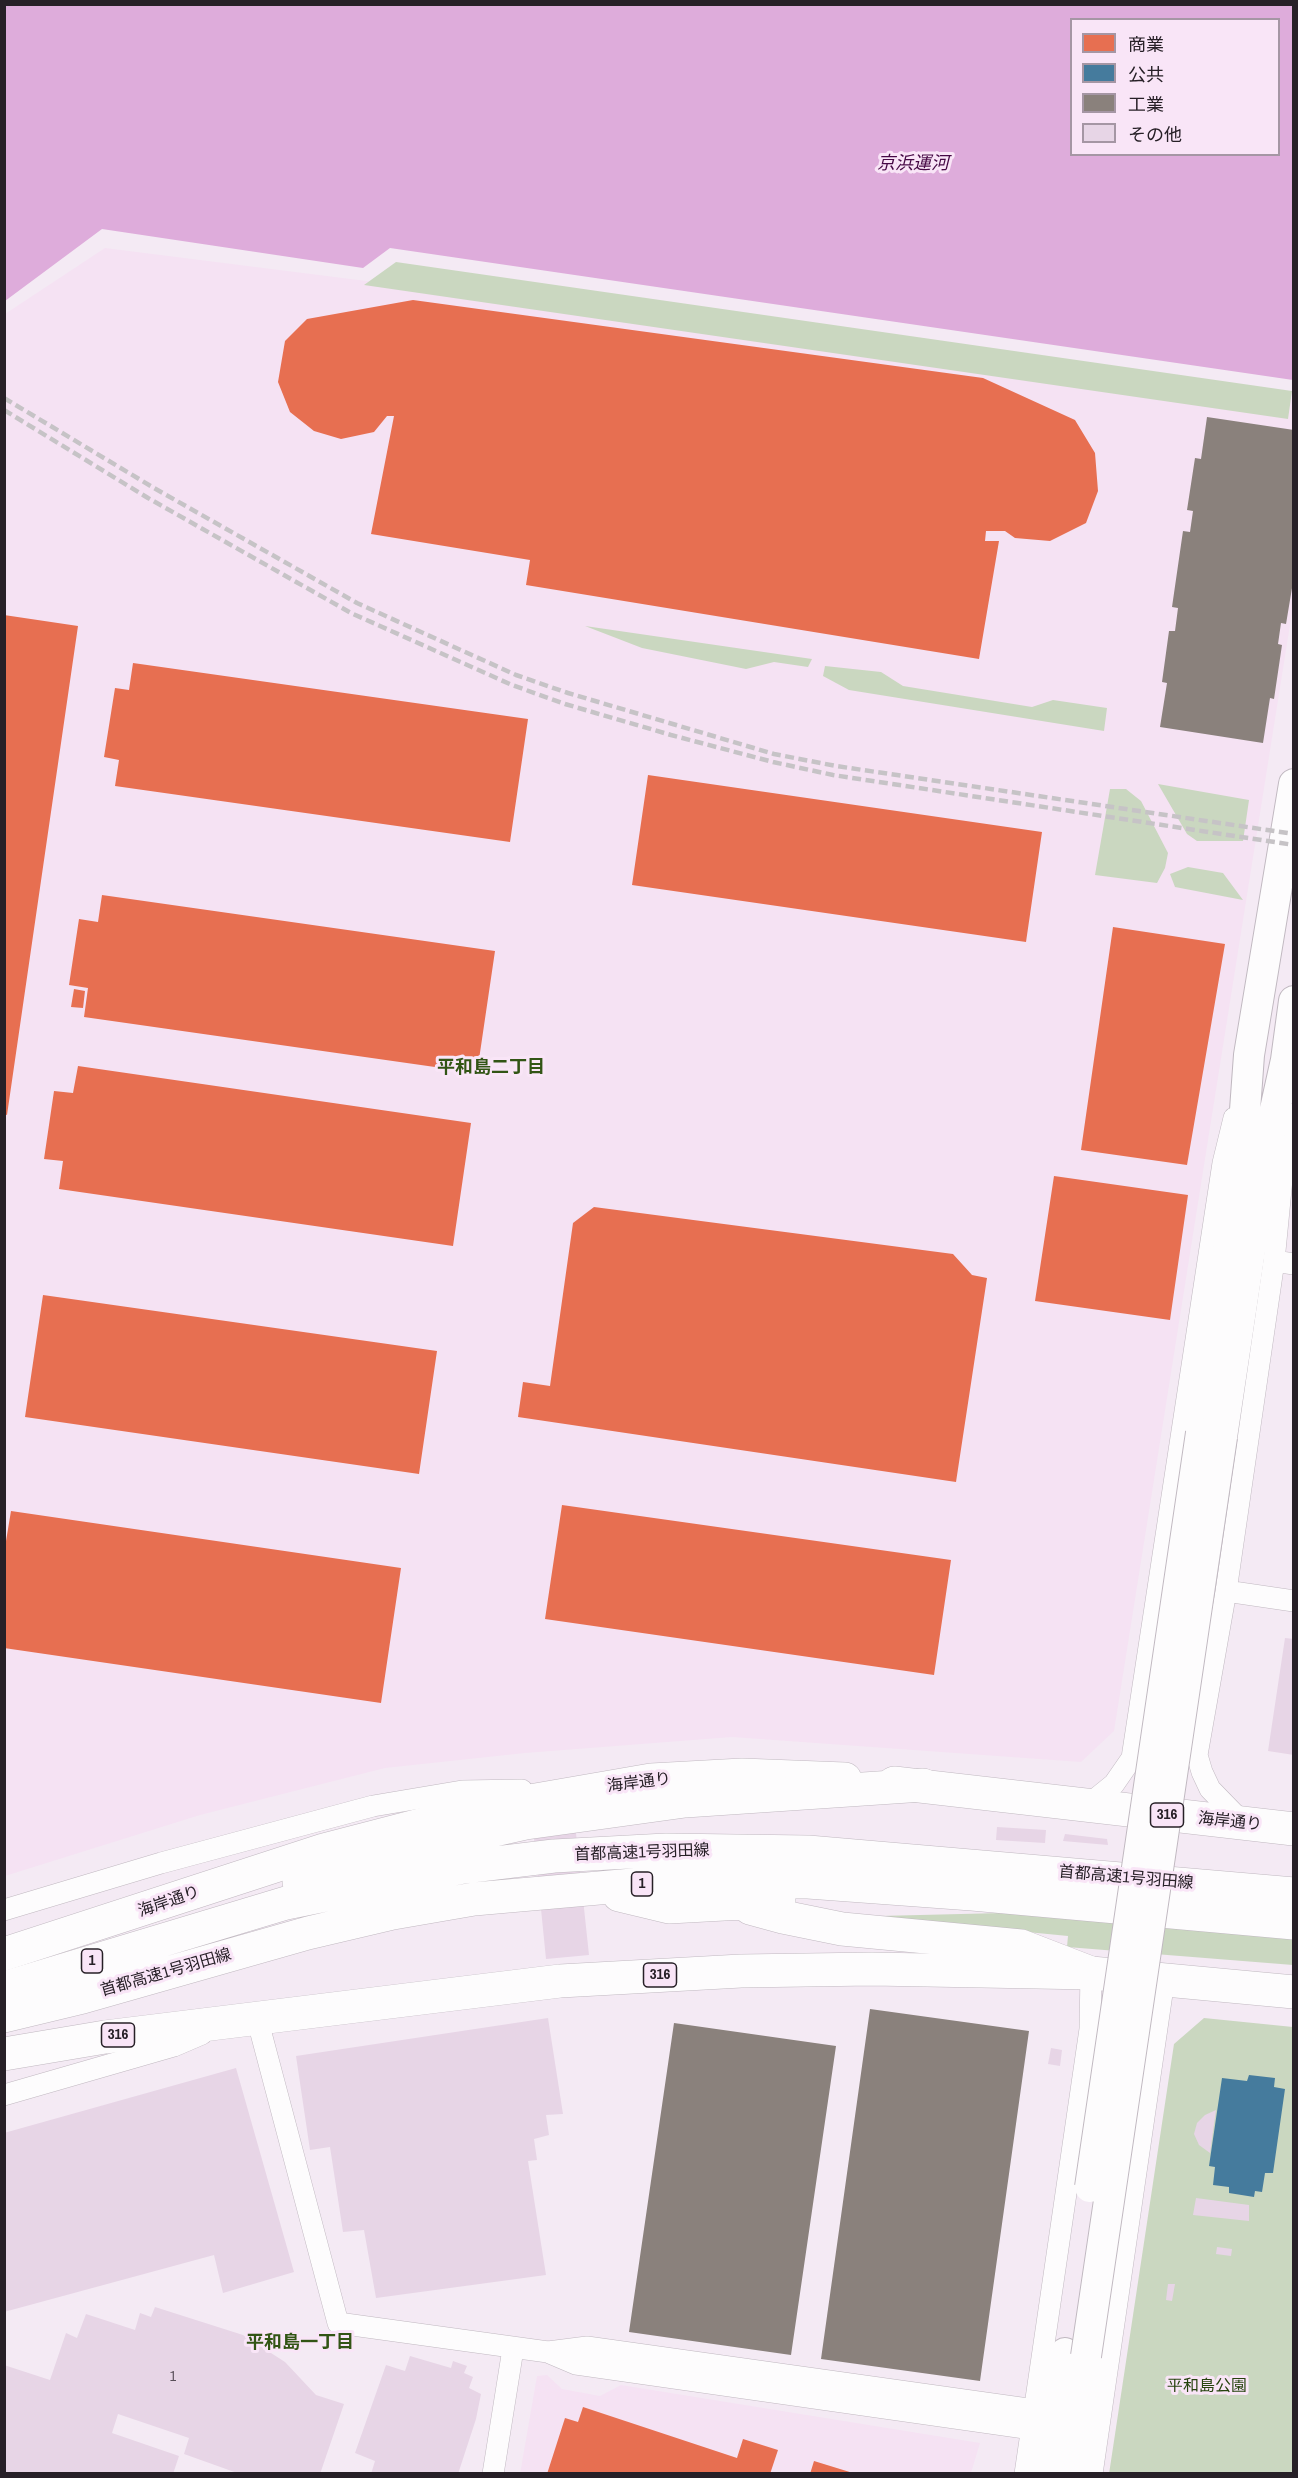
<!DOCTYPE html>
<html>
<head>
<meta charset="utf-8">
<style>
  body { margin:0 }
  #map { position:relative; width:1298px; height:2478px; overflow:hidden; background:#f4eaf4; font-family:"Archivo Narrow","Noto Sans JP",sans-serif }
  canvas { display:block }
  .frame { position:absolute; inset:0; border:6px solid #272027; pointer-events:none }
  .legend { position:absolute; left:1070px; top:18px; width:210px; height:138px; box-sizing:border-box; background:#f9e5f7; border:2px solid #a596a4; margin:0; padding:8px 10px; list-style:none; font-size:18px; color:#272027 }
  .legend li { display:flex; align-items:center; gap:12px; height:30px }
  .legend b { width:30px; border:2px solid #a596a4 }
</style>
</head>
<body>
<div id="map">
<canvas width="1298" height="2478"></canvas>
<div class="frame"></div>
<ul class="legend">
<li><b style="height:16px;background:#e76f51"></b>商業</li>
<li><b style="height:16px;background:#457b9d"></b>公共</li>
<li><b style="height:16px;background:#8a817c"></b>工業</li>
<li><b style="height:16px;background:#e7d5e6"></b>その他</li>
</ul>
</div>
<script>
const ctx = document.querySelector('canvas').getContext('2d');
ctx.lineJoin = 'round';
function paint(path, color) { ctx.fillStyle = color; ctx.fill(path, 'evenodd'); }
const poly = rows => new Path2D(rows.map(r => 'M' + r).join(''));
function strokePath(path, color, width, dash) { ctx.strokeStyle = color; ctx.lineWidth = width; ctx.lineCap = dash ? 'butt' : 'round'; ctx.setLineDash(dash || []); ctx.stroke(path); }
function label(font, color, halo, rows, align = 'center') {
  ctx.font = font + ' "Archivo Narrow","Noto Sans JP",sans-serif'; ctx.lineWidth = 6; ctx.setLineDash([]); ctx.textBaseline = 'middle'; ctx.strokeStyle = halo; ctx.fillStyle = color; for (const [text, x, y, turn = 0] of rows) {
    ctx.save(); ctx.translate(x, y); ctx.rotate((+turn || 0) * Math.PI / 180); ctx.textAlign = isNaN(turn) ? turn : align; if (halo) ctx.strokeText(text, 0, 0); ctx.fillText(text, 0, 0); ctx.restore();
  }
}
const built = poly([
  [105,248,1293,398,1293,606,1114,1731,1081,1762,732,1737,525,1753,385,1768,200,1815,5,1876,5,314],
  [547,2375,562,2389,600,2396,621,2385,980,2443,971,2473,520,2474,537,2376]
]);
const green = poly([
  [396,262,1292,391,1288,419,364,285],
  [585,626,812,659,808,667,774,662,746,669,642,648],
  [825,666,881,672,903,686,1032,707,1053,700,1107,708,1104,731,849,690,823,676],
  [1158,784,1249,800,1243,841,1197,841,1187,834],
  [1110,789,1126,789,1141,801,1168,853,1165,868,1157,883,1095,875],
  [1188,867,1223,873,1243,900,1175,887,1170,874],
  [1002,1913,1293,1937,1293,1965,1067,1947,1068,1936,966,1926,877,1923,855,1914,879,1916],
  [1204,2018,1293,2027,1293,2473,1109,2474,1174,2044]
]);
const water = poly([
  [5,4,1293,5,1293,380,390,248,363,268,102,229,5,301],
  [1072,20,1278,20,1278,154,1072,154]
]);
const shops = poly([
  [413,300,983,378,1075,420,1095,453,1098,491,1086,523,1050,541,1015,538,1005,531,986,531,985,541,999,541,979,659,526,585,530,560,371,534,394,416,387,416,374,432,341,439,314,431,290,412,278,382,285,341,307,319],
  [4,615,78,626,7,1115,4,1114],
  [133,663,528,719,510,842,115,786,119,760,104,757,115,688,129,690],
  [648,775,1042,832,1026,942,632,885],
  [102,895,495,951,477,1073,84,1017,88,988,69,985,79,919,98,922],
  [1113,927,1225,944,1187,1165,1081,1150],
  [74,989,85,991,83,1008,71,1007],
  [78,1066,471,1123,453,1246,59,1189,63,1161,44,1159,54,1091,73,1093],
  [1054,1176,1188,1195,1170,1320,1035,1301],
  [594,1207,953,1254,972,1275,987,1278,956,1482,518,1417,523,1382,550,1386,573,1223],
  [43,1295,437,1351,419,1474,25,1417],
  [562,1505,951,1560,934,1675,545,1619],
  [11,1511,401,1568,381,1703,4,1648,4,1553],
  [583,2407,737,2458,743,2439,778,2450,770,2474,547,2474,565,2418,578,2422],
  [814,2461,853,2473,853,2474,810,2474]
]);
const public = poly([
  [1249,2075,1275,2078,1274,2087,1285,2089,1273,2173,1265,2173,1262,2192,1255,2191,1254,2197,1229,2193,1229,2187,1213,2185,1215,2167,1209,2166,1222,2078,1247,2081]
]);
const industry = poly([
  [1207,417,1294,430,1294,576,1286,624,1281,623,1278,644,1282,645,1274,699,1270,698,1263,743,1160,727,1167,683,1162,682,1169,631,1175,631,1178,608,1172,607,1183,531,1190,532,1193,511,1187,510,1195,458,1201,459],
  [870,2009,1029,2031,980,2381,821,2359],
  [674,2023,836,2046,791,2355,629,2332]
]);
const building = poly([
  [1285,1638,1294,1639,1294,1755,1268,1751],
  [575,1824,589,1955,546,1959,533,1829],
  [997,1827,1046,1830,1045,1843,996,1840],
  [1065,1834,1107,1839,1108,1845,1063,1841],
  [548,2018,563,2114,546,2115,549,2135,534,2139,537,2160,528,2161,546,2275,376,2298,364,2230,343,2232,330,2147,310,2150,296,2056],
  [1051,2048,1062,2050,1060,2066,1048,2064],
  [236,2068,294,2272,223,2293,214,2255,4,2312,4,2133],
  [1216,2110,1210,2153,1199,2145,1194,2134,1197,2123,1205,2115],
  [1196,2198,1249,2205,1249,2221,1193,2215],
  [1217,2247,1232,2249,1231,2256,1216,2254],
  [1168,2284,1175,2284,1172,2301,1166,2300],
  [155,2307,243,2335,285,2362,316,2395,344,2404,320,2474,240,2474,184,2454,189,2438,118,2414,112,2433,179,2456,173,2474,4,2474,4,2365,50,2380,66,2333,77,2338,86,2314,135,2330,140,2313,151,2317],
  [410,2356,451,2368,453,2361,467,2366,464,2373,473,2377,469,2388,481,2394,476,2419,458,2474,371,2474,375,2461,355,2453,386,2365,405,2371]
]);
const street = poly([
  [1274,1261,1294,1264],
  [1226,1591,1294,1601],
  [1088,1805,1114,1784,1132,1758,1223,1163,1234,1118],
  [1245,1825,1210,1789,1202,1772,1197,1755,1226,1591,1274,1261,1283,1169,1285,1112],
  [4,1910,161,1863,373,1806,462,1791,522,1790],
  [257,2018,338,2323,548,2352,587,2347,1035,2410],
  [4,2095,174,2046,202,2034],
  [550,2353,576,2364,1032,2429],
  [493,2474,513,2349],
  [1025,2474,1090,2029,1091,1973],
  [1092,2474,1164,1980]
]);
const secondary = poly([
  [1201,1433,1241,1165,1249,1055,1294,784],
  [1222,1437,1263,1164,1286,1060,1294,1001],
  [1047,2474,1065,2353],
  [1069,2474,1086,2356]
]);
const primary = poly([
  [894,1783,1294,1829],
  [4,1954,324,1850,478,1810,651,1780,742,1775,845,1779],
  [4,2054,105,2037,560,1981,741,1971,872,1969,1091,1973,1294,1992]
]);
const highway = poly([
  [299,1882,383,1855,526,1823,685,1801,923,1785],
  [619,1895,669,1907,779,1901],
  [750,1908,783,1917,842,1929,1021,1946,1091,1973],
  [4,1988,286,1903,463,1867,554,1856,666,1850,808,1852,1294,1894],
  [4,2016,83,1997,308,1933,393,1913,474,1899,667,1882,808,1882,972,1894,1294,1923]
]);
const rail = poly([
  [4,398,154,488,357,603,516,675,568,693,774,754,836,766,1294,834],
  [4,410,148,498,351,613,512,685,565,704,671,735,773,762,833,775,1294,845]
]);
const secondaryBridge = poly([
  [1090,2187,1201,1433],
  [1086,2356,1222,1437]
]);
const numberNames = [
  ["1",173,2377]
];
const shields = [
  [1167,1815,33],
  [642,1884,21],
  [92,1961,21],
  [660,1975,33],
  [118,2035,33]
];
const shieldNames = [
  ["316",1167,1815],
  ["1",642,1884],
  ["1",92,1961],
  ["316",660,1975],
  ["316",118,2035]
];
const streetNames = [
  ["海岸通り",639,1783,-7],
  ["海岸通り",1230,1822,6],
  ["首都高速1号羽田線",642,1853,-2],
  ["首都高速1号羽田線",1126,1878,5],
  ["海岸通り",169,1902,-19],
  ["首都高速1号羽田線",166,1973,-16]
];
const parkNames = [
  ["平和島公園",1207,2387]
];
const waterNames = [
  ["京浜運河",913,164]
];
const neighbourhoodNames = [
  ["平和島二丁目",491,1068],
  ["平和島一丁目",300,2343]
];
paint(built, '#f5e2f3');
paint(green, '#cad7c0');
paint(water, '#deacdb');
paint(shops, '#e76f51');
paint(public, '#457b9d');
paint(industry, '#8a817c');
paint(building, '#e7d5e6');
strokePath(street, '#c0b8c0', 22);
strokePath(secondary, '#c0b8c0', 32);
strokePath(primary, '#c0b8c0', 34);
strokePath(highway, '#c0b8c0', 34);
strokePath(street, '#fdfcfd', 21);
strokePath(secondary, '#fdfcfd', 30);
strokePath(primary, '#fdfcfd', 33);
strokePath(highway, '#fdfcfd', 33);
strokePath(rail, '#c6c3c6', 4.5, [9, 4.5]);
strokePath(secondaryBridge, '#c0b8c0', 32, []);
strokePath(secondaryBridge, '#fdfcfd', 30);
label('14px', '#584e58', null, numberNames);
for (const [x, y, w] of shields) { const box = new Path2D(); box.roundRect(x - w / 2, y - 12, w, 24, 4.5); ctx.fillStyle = '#f9e5f7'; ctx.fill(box); strokePath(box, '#272027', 1.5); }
label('bold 15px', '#272027', null, shieldNames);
label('16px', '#272027', '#f9e5f7', streetNames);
label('16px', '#26430e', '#f9e5f7', parkNames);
label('italic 18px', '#460945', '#f9e5f7', waterNames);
label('bold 18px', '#325515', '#f9e5f7', neighbourhoodNames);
</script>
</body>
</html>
